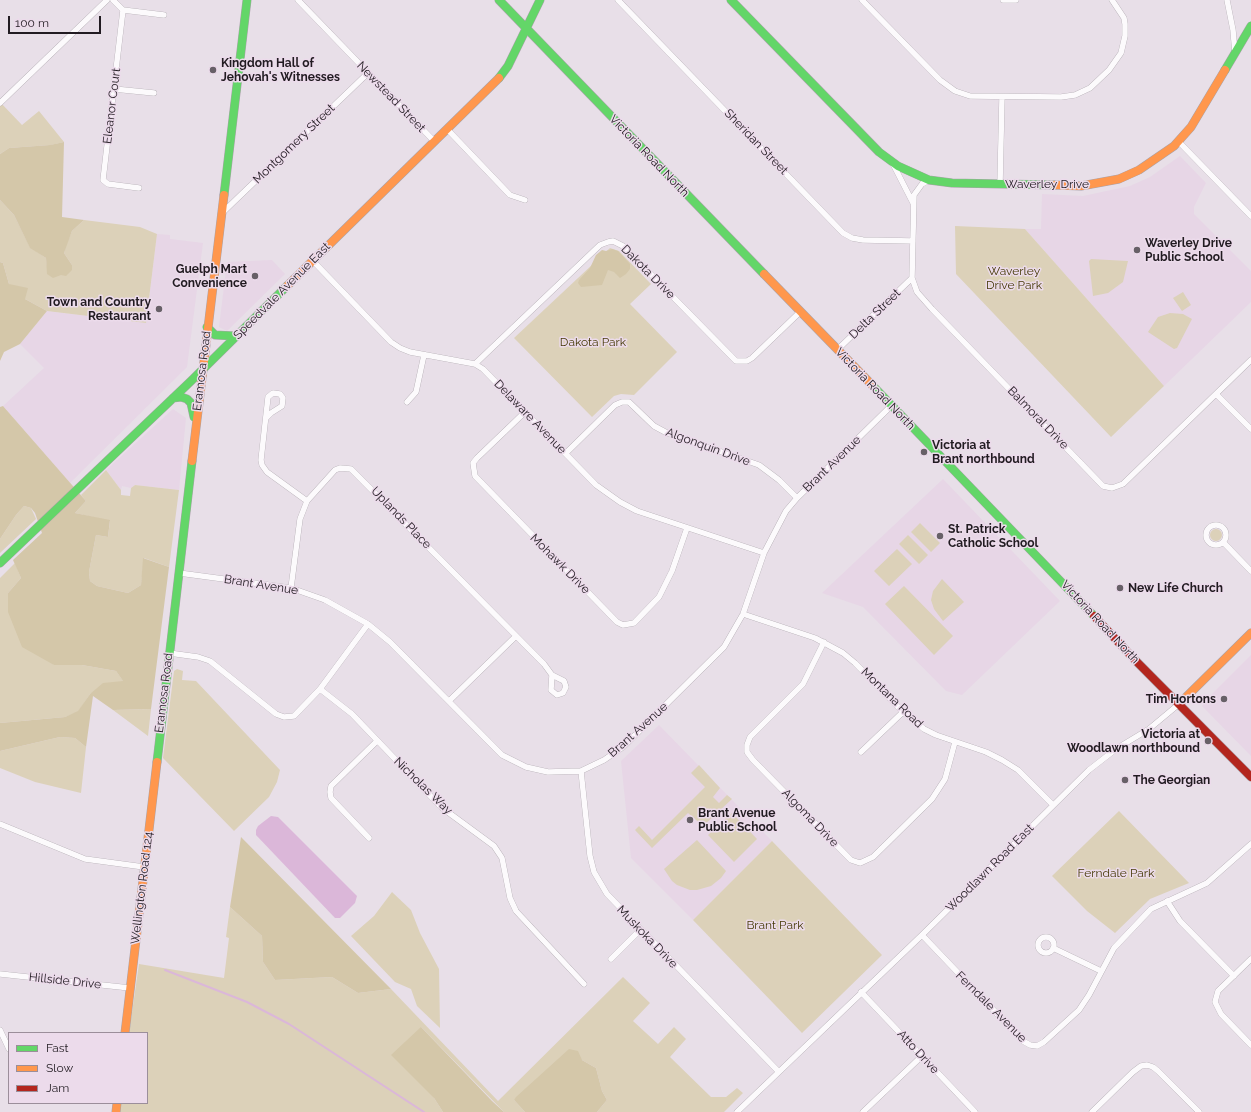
<!DOCTYPE html>
<html>
<head>
<meta charset="utf-8">
<style>
  body { margin:0 }
  #map { position:relative; width:1251px; height:1112px; overflow:hidden; background:#e8dfe8; font-family:Raleway,sans-serif }
  canvas { display:block }
  .legend { position:absolute; left:8px; top:1032px; width:140px; height:72px; box-sizing:border-box; background:#ecdbeb; border:1px solid #9b8e9a; margin:0; padding:5px 7px; list-style:none; font-size:12px; color:#211b21 }
  .legend li { display:flex; align-items:center; gap:8px; height:20px }
  .legend b { width:20px; border:1px solid #9b8e9a }
  .scale { position:absolute; left:8px; top:16px; width:93px; height:18px; box-sizing:border-box; border:2px solid #211b21; border-top:0; padding-left:5px; font-size:12px; line-height:14px; white-space:nowrap; color:#211b21; -webkit-text-stroke:3px #ecdbeb; paint-order:stroke }
</style>
</head>
<body>
<div id="map">
<canvas width="1251" height="1112"></canvas>
<ul class="legend">
<li><b style="height:5px;background:#63d668"></b>Fast</li>
<li><b style="height:5px;background:#ff974d"></b>Slow</li>
<li><b style="height:5px;background:#b3261e"></b>Jam</li>
</ul>
<div class="scale">100 m</div>
</div>
<script>
const ctx = document.querySelector('canvas').getContext('2d');
ctx.lineJoin = 'round';
function paint(path, color) { ctx.fillStyle = color; ctx.fill(path, 'evenodd'); }
const poly = rows => new Path2D(rows.map(r => 'M' + r).join(''));
function strokePath(path, color, width, dash) { ctx.strokeStyle = color; ctx.lineWidth = width; ctx.lineCap = dash ? 'butt' : 'round'; ctx.setLineDash(dash || []); ctx.stroke(path); }
function label(font, color, halo, rows, align = 'center') {
  ctx.font = font + ' Raleway,sans-serif'; ctx.lineWidth = 3; ctx.setLineDash([]); ctx.textBaseline = 'middle'; ctx.strokeStyle = halo; ctx.fillStyle = color; for (const [text, x, y, turn = 0] of rows) {
    ctx.save(); ctx.translate(x, y); ctx.rotate((+turn || 0) * Math.PI / 180); ctx.textAlign = isNaN(turn) ? turn : align; if (halo) ctx.strokeText(text, 0, 0); ctx.fillText(text, 0, 0); ctx.restore();
  }
}
const built = poly([
  [1180,156,1206,183,1194,207,1194,214,1251,271,1251,302,1164,386,1025,229,1041,229,1042,194,1083,196,1130,186,1150,177],
  [157,234,170,235,170,239,203,243,187,367,70,483,3,406,44,368,20,344,47,311,146,323],
  [272,260,285,274,227,331,219,327,227,262],
  [173,409,186,418,179,490,135,485,131,488,122,486,121,490,106,470],
  [943,479,1060,601,962,695,946,691,863,607,822,593],
  [1251,655,1251,756,1202,706,1205,701],
  [659,725,772,841,693,920,631,858,621,761]
]);
const green = poly([
  [0,102,22,125,39,111,64,142,51,145,9,148,0,154],
  [0,200,14,215,30,247,46,258,48,274,72,265,64,253,66,245,72,231,84,220,140,227,157,234,146,323,47,311,25,299,9,284,3,263,0,262],
  [955,226,1025,229,1164,386,1111,437,956,274],
  [610,248,619,251,651,284,630,304,677,352,634,395,621,394,614,396,592,417,514,338],
  [1091,259,1128,261,1123,282,1108,293,1093,296,1089,261],
  [1183,292,1191,305,1182,311,1173,298],
  [1170,313,1183,314,1192,319,1177,348,1174,349,1148,332,1158,317],
  [106,470,121,490,121,495,130,496,131,488,135,485,179,490,169,567,144,558,141,585,128,593,97,586,90,581,89,572,96,535,108,537,110,521,75,513,86,501,81,495],
  [24,506,31,508,36,519,0,553,0,539,16,515],
  [920,523,940,543,931,552,911,532],
  '1210 535a6 6 0 1 1 12 0a6 6 0 1 1-12 0Z',
  [908,535,928,555,919,564,899,544],
  [897,549,912,564,889,586,874,571],
  [15,563,21,578,8,593,54,665,82,665,116,671,124,682,90,694,78,712,65,717,0,723,0,578],
  [942,579,964,602,943,621,934,609,931,600,933,591],
  [904,586,953,636,934,655,885,604],
  [177,669,183,671,182,680,196,681,280,770,277,782,269,797,234,831,163,758,174,671],
  [151,709,148,736,113,710],
  [60,737,75,738,86,747,81,793,35,782,0,768,0,751],
  [699,765,720,788,713,797,719,803,727,795,732,799,703,826,688,813,652,848,635,830,639,826,652,840,705,787,691,773],
  [1119,811,1189,883,1150,899,1115,933,1087,911,1052,876],
  [732,813,757,839,734,862,708,835],
  [697,840,726,871,721,878,711,886,697,890,690,890,677,885,672,881,664,869],
  [772,841,882,955,802,1033,693,920],
  [392,892,411,910,420,933,439,969,440,1028,417,1006,411,989,395,982,351,936,374,916],
  [230,907,262,936,263,962,275,980,332,977,358,993,391,989,498,1101,623,977,650,1003,633,1021,658,1044,674,1027,686,1039,670,1057,711,1097,726,1097,737,1088,743,1093,724,1112,597,1112,607,1100,602,1091,596,1068,582,1060,514,1100,525,1112,504,1112,421,1027,434,1098,443,1112,119,1112,120,1103,147,1103,147,1033,129,1033,139,964,224,978,229,938,226,937]
]);
const forest = poly([
  [64,142,62,217,84,220,72,231,64,253,72,265,72,270,66,276,61,275,53,278,47,274,46,258,30,248,14,215,0,200,0,154,9,148,50,145],
  [612,249,618,251,630,264,630,269,626,274,620,278,614,272,608,270,602,285,581,287,578,283,579,280,590,268,596,255,602,250,606,251],
  [0,262,3,263,9,284,28,288,25,299,47,311,20,344,4,352,0,361],
  [3,406,86,501,75,513,110,520,108,537,96,535,89,572,90,581,97,586,128,593,141,585,143,558,169,567,151,709,113,710,93,696,86,747,75,738,60,737,0,751,0,723,65,717,78,711,90,694,103,683,123,681,116,671,82,665,54,665,22,647,8,612,8,593,21,578,13,560,42,533,35,513,31,508,24,506,16,515,0,539,0,407],
  [241,837,391,989,358,993,332,977,275,980,263,962,262,936,230,907],
  [421,1027,492,1101,504,1112,443,1112,434,1098,391,1055],
  [569,1049,578,1051,582,1060,596,1068,602,1091,607,1100,597,1112,525,1112,514,1100,516,1097]
]);
const water = poly([
  [271,816,278,817,357,896,355,903,340,918,335,918,256,835,256,830,258,826]
]);
const stream = poly([
  [165,970,247,1002,289,1024,424,1112]
]);
const street = poly([
  [113,0,123,10],
  [298,0,434,141],
  [618,0,843,233,852,238,863,240,913,241],
  [862,0,940,80,955,91,970,96,1061,97,1075,95,1090,88,1109,70,1121,53,1125,36,1125,24,1124,18,1112,0],
  [1003,0,1016,0],
  [1227,0,1233,30,1235,53],
  [123,10,103,180,108,184,139,188],
  [123,10,164,15],
  [114,89,154,93],
  [0,103,107,0],
  [447,129,510,195,525,200],
  [1179,142,1251,216],
  [893,164,913,203],
  [929,180,922,184,914,195,912,278,917,292,932,309,1103,486,1112,488,1123,484,1251,360],
  [1000,184,1002,97],
  [221,214,368,73],
  [313,261,391,342,400,348,410,352,475,364,483,369,596,485,620,502,637,511,764,553],
  [837,350,912,278],
  [475,364,600,245,608,242,613,241,623,246,736,361,747,361,752,358,800,312],
  [1216,394,1251,429],
  [407,402,416,392,424,355],
  [525,412,477,458,473,463,475,476,617,622,623,625,634,623,659,597,672,571,687,528],
  [266,418,271,413,282,406,283,398,280,394,273,393,268,397,261,460,262,465,267,472,307,501],
  [566,453,615,405,622,402,629,402,654,426,667,433,759,465,779,480,797,498],
  '1206 535a10 10 0 1 1 20 0a10 10 0 1 1-20 0Z',
  [1223,542,1251,571],
  [179,573,291,588,325,600,368,624,390,642,502,755,526,767,548,772,581,771,604,760,623,747,724,647,743,614,764,553,786,511,797,498,891,406],
  [291,588,300,519,307,501,335,470,340,468,351,469,544,664,552,675,564,681,566,687,563,693,557,695,551,690,552,675],
  [743,614,815,638,843,653,855,663,903,712,924,729,936,735,986,752,1002,760,1018,770,1053,805],
  [824,642,803,684,750,737,747,745,747,752,753,760,851,860,860,863,873,857,932,799,945,779,955,742],
  [169,653,198,657,210,661,276,714,284,717,294,716,320,689,368,624],
  [320,689,352,714,441,807,494,846,502,858,510,898,516,911,584,984],
  [449,701,516,636],
  [861,752,903,712],
  [581,771,590,856,594,872,607,894,778,1071],
  [0,824,85,859,144,867],
  [369,838,331,798,330,792,331,786,377,741],
  [1167,901,1180,921,1234,976],
  [922,935,1023,1041,1030,1045,1037,1046,1044,1042,1079,1010,1089,995,1114,948,1151,909,1207,883,1251,844],
  '1038 945a8 8 0 1 1 16 0a8 8 0 1 1-16 0Z',
  [1053,948,1101,971],
  [611,959,640,930],
  [1251,959,1218,991,1215,1002,1221,1014,1251,1045],
  [0,974,130,988],
  [861,992,975,1112],
  [0,1030,9,1049],
  [737,1112,922,935,1089,770,1116,749,1149,729,1179,704],
  [863,1112,922,1056],
  [1092,1112,1133,1072,1141,1066,1147,1065,1153,1067,1158,1071,1199,1112]
]);
const fast = poly([
  [499,0,764,274],
  [731,0,879,152,898,166,929,180,952,183,1055,185],
  [1225,70,1251,26],
  [499,78,508,66,540,0],
  [224,195,247,0],
  [207,327,215,335,236,336],
  [873,386,1094,616],
  [173,398,181,397,187,399,191,403,194,417],
  [0,563,191,381,287,286],
  [157,762,192,461]
]);
const slow = poly([
  [1055,185,1081,186,1119,179,1139,170,1174,146,1191,127,1225,70],
  [764,274,873,386],
  [287,286,499,78],
  [192,461,224,195],
  [1179,704,1251,633],
  [125,1033,157,762],
  [116,1112,117,1103]
]);
const jam = poly([
  [1094,616,1134,659,1251,777]
]);
const markers = [
  [213,70,4,"#676067"],
  [1137,250,4,"#676067"],
  [255,276,4,"#676067"],
  [159,309,4,"#676067"],
  [924,452,4,"#676067"],
  [940,536,4,"#676067"],
  [1120,588,4,"#676067"],
  [1224,699,4,"#676067"],
  [1208,741,4,"#676067"],
  [1125,780,4,"#676067"],
  [690,820,4,"#676067"]
];
const poiNames = [
  ["Kingdom Hall of",221,63],
  ["Jehovah's Witnesses",221,77],
  ["Waverley Drive",1145,243],
  ["Public School",1145,257],
  ["Guelph Mart",247,269,"right"],
  ["Convenience",247,283,"right"],
  ["Town and Country",151,302,"right"],
  ["Restaurant",151,316,"right"],
  ["Victoria at",932,445],
  ["Brant northbound",932,459],
  ["St. Patrick",948,529],
  ["Catholic School",948,543],
  ["New Life Church",1128,588],
  ["Tim Hortons",1216,699,"right"],
  ["Victoria at",1200,734,"right"],
  ["Woodlawn northbound",1200,748,"right"],
  ["The Georgian",1133,780],
  ["Brant Avenue",698,813],
  ["Public School",698,827]
];
const streetNames = [
  ["Newstead Street",391,97,46],
  ["Eleanor Court",112,106,-83],
  ["Sheridan Street",756,142,46],
  ["Montgomery Street",294,144,-44],
  ["Victoria Road North",649,156,46],
  ["Waverley Drive",1047,184],
  ["Dakota Drive",648,272,45],
  ["Speedvale Avenue East",282,291,-45],
  ["Delta Street",875,314,-44],
  ["Eramosa Road",202,371,-83],
  ["Victoria Road North",875,389,46],
  ["Delaware Avenue",530,417,46],
  ["Balmoral Drive",1038,418,46],
  ["Algonquin Drive",708,447,20],
  ["Brant Avenue",832,464,-44],
  ["Uplands Place",401,518,46],
  ["Mohawk Drive",560,564,45],
  ["Brant Avenue",261,585,9],
  ["Victoria Road North",1100,622,47],
  ["Eramosa Road",164,693,-83],
  ["Montana Road",892,698,44],
  ["Brant Avenue",638,730,-42],
  ["Nicholas Way",423,786,44],
  ["Algoma Drive",810,818,46],
  ["Woodlawn Road East",990,868,-45],
  ["Wellington Road 124",142,888,-83],
  ["Muskoka Drive",647,937,46],
  ["Hillside Drive",65,981,6],
  ["Ferndale Avenue",991,1007,45],
  ["Atto Drive",918,1052,47]
];
const parkNames = [
  ["Waverley",1014,271],
  ["Drive Park",1014,285],
  ["Dakota Park",593,342],
  ["Ferndale Park",1116,873],
  ["Brant Park",775,925]
];
paint(built, '#e7d6e6');
paint(green, '#dcd1b9');
paint(forest, '#d4c7a9');
paint(water, '#dbb7d9');
strokePath(stream, '#dbb7d9', 2);
strokePath(street, '#a9a2a9', 6);
strokePath(fast, '#a9a2a9', 9);
strokePath(slow, '#a9a2a9', 9);
strokePath(jam, '#a9a2a9', 9);
strokePath(street, '#fcfafc', 5.5);
strokePath(fast, '#63d668', 8);
strokePath(slow, '#ff974d', 8);
strokePath(jam, '#b3261e', 8);
for (const [x, y, r, color] of markers) { const dot = new Path2D(); dot.arc(x, y, r, 0, 2 * Math.PI); ctx.fillStyle = color; ctx.fill(dot); strokePath(dot, '#ecdbeb', 1.5); }
label('bold 12px', '#211b21', '#ecdbeb', poiNames, 'left');
label('12px', '#211b21', '#ecdbeb', streetNames);
label('12px', '#463a07', '#ecdbeb', parkNames);
</script>
</body>
</html>
